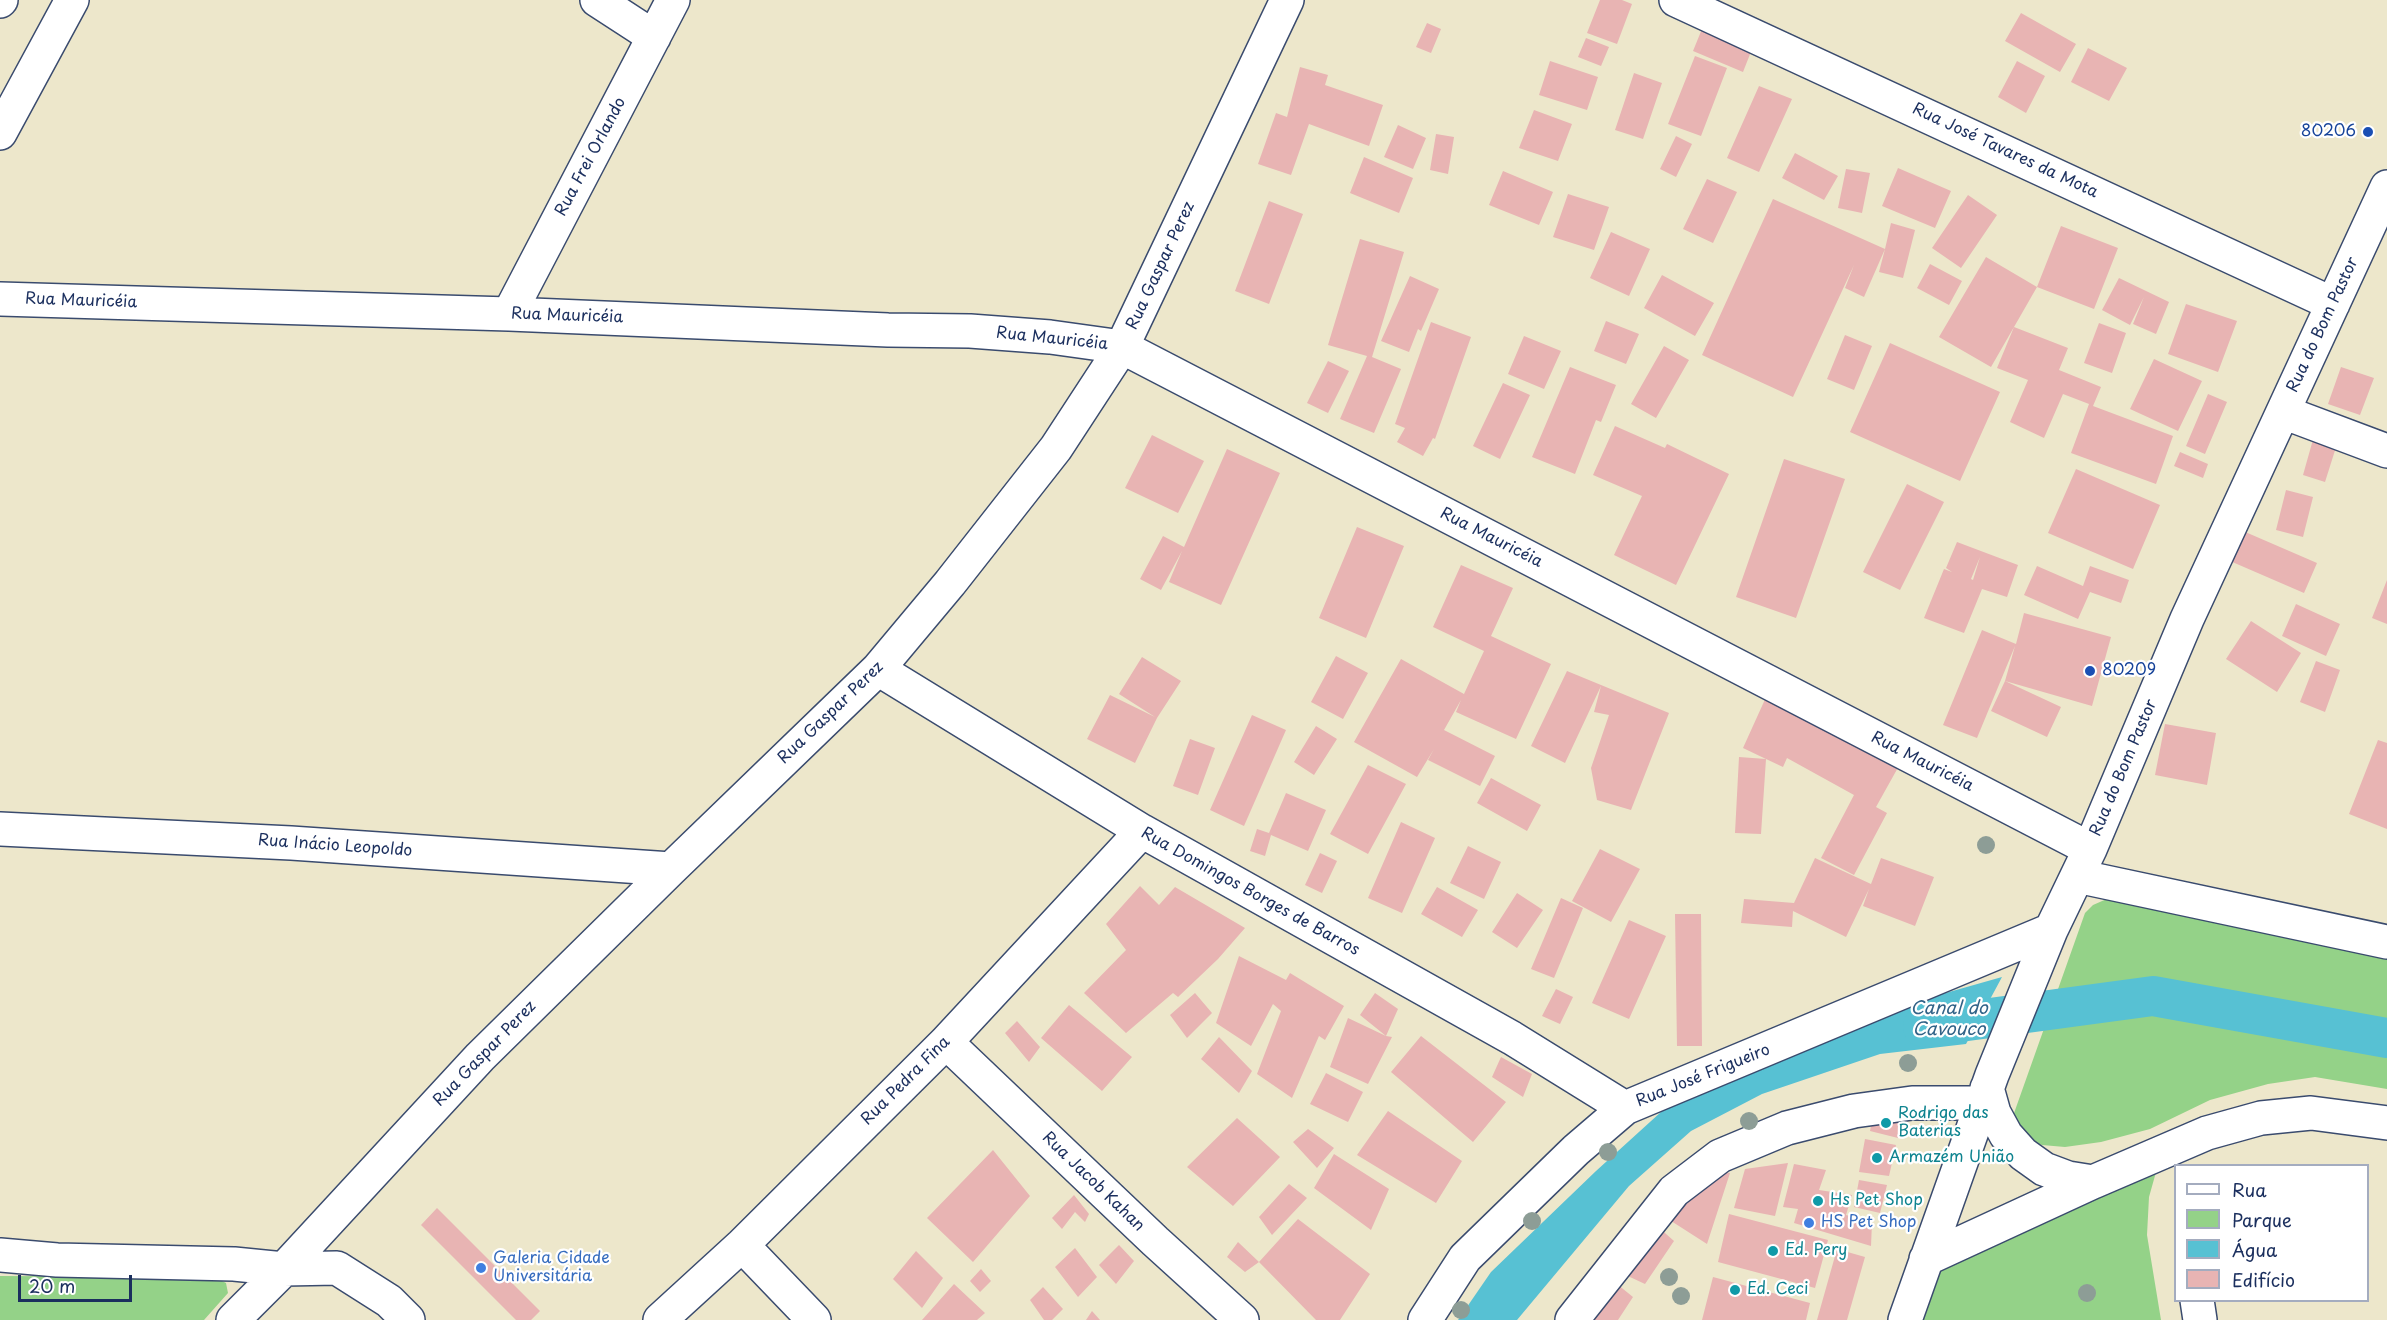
<!DOCTYPE html>
<html>
<head>
<meta charset="utf-8">
<style>
  body { margin:0 }
  #map { position:relative; width:2387px; height:1320px; overflow:hidden; background:#ede7cb; font-family:"Playpen Sans",sans-serif }
  canvas { display:block }
  .legend { position:absolute; left:2174px; top:1164px; width:195px; height:138px; box-sizing:border-box; background:#fff; border:2px solid #a4acbf; margin:0; padding:8px 10px; list-style:none; font-size:18px; color:#1b2f5e }
  .legend li { display:flex; align-items:center; gap:12px; height:30px }
  .legend b { width:30px; border:2px solid #a4acbf }
  .scale { position:absolute; left:18px; top:1275px; width:114px; height:27px; box-sizing:border-box; border:3px solid #1b2f5e; border-top:0; padding-left:8px; font-size:18px; line-height:21px; white-space:nowrap; color:#1b2f5e; -webkit-text-stroke:4px #fff; paint-order:stroke }
</style>
</head>
<body>
<div id="map">
<canvas width="2387" height="1320"></canvas>
<ul class="legend">
<li><b style="height:8px;background:#fff"></b>Rua</li>
<li><b style="height:16px;background:#94d288"></b>Parque</li>
<li><b style="height:16px;background:#57c1d3"></b>Água</li>
<li><b style="height:16px;background:#e8b4b3"></b>Edifício</li>
</ul>
<div class="scale">20 m</div>
</div>
<script>
const ctx = document.querySelector('canvas').getContext('2d');
ctx.lineJoin = 'round';
function paint(path, color) { ctx.fillStyle = color; ctx.fill(path, 'evenodd'); }
const poly = rows => new Path2D(rows.map(r => 'M' + r).join(''));
function strokePath(path, color, width, dash) { ctx.strokeStyle = color; ctx.lineWidth = width; ctx.lineCap = dash ? 'butt' : 'round'; ctx.setLineDash(dash || []); ctx.stroke(path); }
function label(font, color, halo, rows, align = 'center') {
  ctx.font = font + ' "Playpen Sans",sans-serif'; ctx.lineWidth = 4.5; ctx.setLineDash([]); ctx.textBaseline = 'middle'; ctx.strokeStyle = halo; ctx.fillStyle = color; for (const [text, x, y, turn = 0] of rows) {
    ctx.save(); ctx.translate(x, y); ctx.rotate((+turn || 0) * Math.PI / 180); ctx.textAlign = isNaN(turn) ? turn : align; if (halo) ctx.strokeText(text, 0, 0); ctx.fillText(text, 0, 0); ctx.restore();
  }
}
const green = poly([
  [2109,898,2387,951,2387,1089,2315,1077,2268,1084,2210,1100,2150,1129,2101,1142,2065,1147,2042,1145,2028,1140,2013,1116,2085,913,2093,905],
  [2158,1165,2149,1197,2147,1235,2161,1320,1911,1320,1925,1273],
  [0,1276,214,1277,226,1283,228,1293,204,1320,0,1320]
]);
const water = poly([
  [2002,977,1966,1044,1880,1054,1762,1094,1691,1131,1629,1186,1517,1320,1458,1320,1491,1272,1596,1171,1672,1102,1861,1017]
]);
const canal = poly([
  [1923,1027,2153,996,2387,1038]
]);
const building = poly([
  [1600,0,1622,0,1632,4,1617,44,1587,33],
  [2021,13,2076,44,2060,72,2005,41],
  [1427,23,1441,29,1431,53,1416,47],
  [1704,24,1754,44,1743,72,1693,51],
  [1586,38,1609,47,1601,66,1578,57],
  [2088,48,2127,68,2109,101,2071,82],
  [1695,56,1727,68,1701,136,1668,124],
  [1550,61,1598,77,1587,110,1539,95],
  [2017,61,2045,76,2026,113,1998,97],
  [1300,67,1328,75,1325,85,1383,105,1369,146,1309,124,1291,175,1258,164,1276,113,1287,117],
  [1634,73,1662,83,1643,139,1615,130],
  [1759,86,1792,99,1759,172,1727,158],
  [1534,110,1572,124,1558,161,1519,148],
  [1398,125,1426,138,1413,169,1384,157],
  [1436,134,1454,137,1448,174,1430,170],
  [1676,136,1692,144,1676,177,1660,169],
  [1795,153,1838,176,1824,200,1782,178],
  [1364,157,1413,178,1399,213,1350,193],
  [1898,168,1951,191,1935,228,1882,206],
  [1846,169,1870,173,1862,213,1838,208],
  [1503,171,1553,192,1539,225,1489,205],
  [1707,179,1737,192,1713,243,1683,229],
  [1568,194,1609,207,1594,250,1553,237],
  [1968,195,1997,215,1961,268,1932,248],
  [1773,199,1885,249,1891,223,1915,230,1903,278,1879,272,1885,249,1864,297,1845,288,1854,265,1793,397,1702,355],
  [1269,201,1303,214,1269,304,1235,291],
  [2061,226,2118,248,2094,309,2037,287],
  [1611,232,1650,249,1629,296,1590,278],
  [1360,239,1404,252,1372,357,1401,369,1374,433,1340,419,1367,356,1328,345],
  [1986,257,2037,287,2014,327,2068,348,2059,370,2101,387,2093,406,2173,436,2156,484,2071,453,2089,404,2063,394,2044,438,2010,422,2028,380,1997,368,2014,327,1991,367,1939,337],
  [1930,264,1962,281,1949,305,1917,288],
  [1662,275,1714,303,1695,336,1644,308],
  [1410,276,1439,289,1421,331,1418,329,1409,352,1381,341],
  [2119,278,2169,302,2156,334,2133,324,2144,297,2130,325,2102,310],
  [2186,304,2237,321,2218,372,2168,354],
  [1606,321,1639,334,1626,364,1594,351],
  [1431,322,1471,337,1435,439,1433,438,1423,456,1397,442,1405,428,1395,424],
  [2099,323,2126,333,2112,373,2084,363],
  [1845,335,1872,346,1854,390,1827,379],
  [1524,336,1561,351,1544,389,1508,374],
  [1890,343,2000,392,1960,481,1850,432],
  [1664,346,1689,360,1656,418,1631,404],
  [2154,359,2202,381,2178,431,2130,409],
  [1328,361,1349,371,1328,413,1307,403],
  [1570,367,1616,385,1601,422,1596,420,1575,474,1532,457],
  [2341,367,2374,378,2360,415,2328,404],
  [1503,383,1530,395,1500,459,1473,446],
  [2208,394,2227,402,2205,454,2186,446],
  [1615,426,1665,448,1667,444,1729,474,1676,585,1614,555,1642,496,1593,475],
  [1152,435,1204,461,1178,513,1125,488],
  [2314,436,2337,444,2325,482,2303,475],
  [1227,449,1280,473,1221,605,1169,582,1182,551,1161,590,1140,579,1163,536,1184,547],
  [2180,452,2208,464,2203,478,2174,466],
  [1784,459,1845,479,1796,618,1736,597],
  [2076,469,2160,505,2133,569,2048,533],
  [1907,484,1944,502,1900,590,1863,572],
  [2286,490,2313,497,2303,537,2276,530],
  [1357,527,1404,546,1366,638,1319,618],
  [2243,531,2317,563,2304,593,2230,561],
  [1957,542,2018,565,2007,597,1982,589,1964,633,1924,618,1944,569,1952,572,1946,568],
  [1980,557,1973,580,1971,579],
  [1461,565,1513,588,1491,636,1551,664,1516,739,1456,712,1461,700,1444,730,1495,756,1480,786,1428,760,1434,749,1417,777,1354,742,1401,659,1464,694,1484,651,1433,627],
  [2037,566,2083,586,2090,566,2129,580,2121,603,2090,592,2078,619,2024,595],
  [2387,580,2387,624,2372,618],
  [2296,604,2340,624,2326,656,2282,636],
  [2024,613,2111,637,2092,706,2005,681,2061,707,2047,737,1991,711,2005,681,2015,646,1977,738,1943,725,1982,630,2016,644],
  [2251,621,2301,653,2277,692,2226,659],
  [1336,656,1368,673,1343,719,1311,702],
  [1142,657,1181,681,1157,718,1135,763,1087,739,1110,695,1155,717,1119,694],
  [2316,661,2340,670,2325,712,2300,702],
  [1567,671,1669,713,1631,810,1597,800,1591,768,1609,715,1594,712,1601,686,1565,763,1531,746],
  [1767,695,1900,764,1876,807,1887,813,1854,875,1821,858,1854,795,1787,758,1783,767,1766,759,1761,834,1735,833,1739,757,1766,759,1743,748],
  [1252,715,1286,730,1244,826,1210,810],
  [2165,724,2216,733,2207,785,2155,775],
  [1316,726,1337,739,1314,775,1294,762],
  [1190,739,1215,748,1198,795,1173,786],
  [2378,740,2387,743,2387,829,2349,814],
  [1368,765,1406,784,1368,854,1330,834],
  [1491,778,1541,805,1527,831,1477,803],
  [1286,793,1326,810,1308,851,1271,835,1265,856,1250,851,1257,829,1269,833],
  [1401,822,1435,838,1402,913,1368,898],
  [1468,846,1501,862,1484,899,1450,883],
  [1600,849,1640,869,1611,922,1572,901],
  [1320,853,1337,861,1322,893,1305,885],
  [1815,858,1871,884,1881,858,1934,877,1915,926,1863,906,1869,889,1846,937,1793,911,1792,927,1741,923,1744,899,1794,903],
  [1140,886,1159,905,1175,887,1245,928,1218,959,1178,997,1173,993,1126,1033,1084,993,1126,950,1106,924],
  [1437,887,1478,910,1462,937,1421,914],
  [1517,893,1543,910,1517,948,1492,932],
  [1561,898,1583,908,1554,978,1531,969],
  [1675,914,1701,914,1702,1046,1677,1046],
  [1629,920,1666,936,1629,1019,1592,1003],
  [1239,956,1286,980,1290,973,1344,1006,1325,1040,1319,1036,1292,1098,1257,1074,1281,1011,1273,1004,1251,1046,1216,1023],
  [1556,989,1573,997,1560,1024,1542,1016],
  [1195,993,1212,1013,1187,1038,1170,1015],
  [1375,993,1398,1009,1386,1036,1392,1037,1368,1084,1330,1067,1348,1018,1386,1036,1360,1015],
  [1069,1005,1132,1057,1102,1091,1041,1038],
  [1017,1021,1040,1047,1029,1062,1005,1033],
  [1421,1036,1506,1102,1473,1142,1391,1072],
  [1219,1037,1252,1071,1239,1093,1201,1059],
  [1501,1057,1532,1074,1523,1097,1492,1077],
  [1326,1073,1363,1092,1348,1122,1310,1104],
  [1388,1111,1462,1161,1436,1203,1357,1155],
  [1874,1111,1902,1115,1898,1138,1870,1131],
  [1237,1118,1280,1157,1233,1206,1187,1167],
  [1308,1129,1334,1148,1317,1168,1293,1142],
  [1865,1139,1896,1145,1889,1176,1859,1172],
  [993,1150,1030,1196,973,1262,927,1218],
  [1334,1154,1389,1189,1371,1230,1314,1188],
  [1788,1163,1775,1216,1734,1208,1745,1169],
  [1794,1164,1826,1170,1819,1190,1852,1195,1846,1215,1872,1222,1871,1246,1794,1223,1798,1209,1783,1207],
  [1711,1170,1730,1173,1707,1244,1668,1219],
  [1859,1180,1887,1185,1880,1213,1854,1207],
  [1289,1184,1307,1198,1272,1235,1259,1217],
  [1074,1195,1089,1214,1085,1222,1075,1212,1062,1229,1052,1218],
  [437,1208,540,1311,531,1320,516,1320,421,1225],
  [1729,1214,1828,1240,1815,1288,1718,1262],
  [1298,1219,1370,1274,1340,1320,1316,1320,1259,1262],
  [1656,1225,1674,1241,1645,1284,1617,1271],
  [1238,1242,1259,1262,1245,1272,1227,1257],
  [1119,1245,1134,1261,1116,1284,1099,1265],
  [1075,1248,1097,1277,1078,1297,1055,1267],
  [1837,1249,1865,1257,1847,1320,1817,1320],
  [916,1251,943,1278,922,1308,893,1279],
  [981,1269,991,1281,980,1292,970,1281],
  [1713,1277,1810,1303,1806,1320,1702,1320],
  [1612,1280,1633,1297,1618,1320,1580,1320],
  [954,1284,985,1313,977,1320,922,1320],
  [1043,1287,1063,1309,1052,1320,1044,1320,1030,1300],
  [1092,1311,1100,1320,1086,1320]
]);
const minor = poly([
  [597,0,654,37],
  [1676,0,2333,304],
  [0,1,1,0],
  [0,133,72,0],
  [0,299,509,314,888,330,970,331,1050,337,1122,347,2090,849],
  [509,314,673,0],
  [2283,412,2387,451],
  [878,669,1142,831,1512,1038,1625,1108],
  [0,829,291,843,671,869],
  [2077,876,2387,942],
  [946,1042,1155,1241,1242,1320],
  [1987,1088,1994,1113,2006,1135,2023,1154,2044,1169,2068,1178,2093,1182],
  [742,1245,814,1320],
  [0,1255,57,1260,234,1264,284,1269,337,1268,389,1301,408,1320],
  [1926,1259,2093,1182,2207,1133,2261,1118,2311,1113,2387,1123],
  [2197,1300,2200,1320],
  [233,1320,284,1269,480,1057,671,869,878,669,950,583,1056,448,1122,347,1287,0],
  [660,1320,742,1245,946,1042,1142,831],
  [1425,1320,1465,1258,1576,1150,1625,1108,2051,930],
  [1572,1320,1674,1191,1720,1156,1787,1128,1854,1111,1912,1103,1981,1103],
  [1905,1320,1992,1075,2051,930,2090,849,2187,619,2387,187]
]);
const trees = [
  [1986,845],
  [1908,1063],
  [1749,1121],
  [1608,1152],
  [1532,1221],
  [1669,1277],
  [2087,1293],
  [1681,1296],
  [1461,1310]
];
const markers = [
  [2368,132,6,"#1a4fb4"],
  [2090,671,6,"#1a4fb4"],
  [1886,1123,6,"#0f9aa8"],
  [1877,1158,6,"#0f9aa8"],
  [1818,1201,6,"#0f9aa8"],
  [1809,1223,6,"#3f7fe0"],
  [1773,1251,6,"#0f9aa8"],
  [481,1268,6,"#3f7fe0"],
  [1735,1290,6,"#0f9aa8"]
];
const transitNames = [
  ["80206",2356,132],
  ["80209",2102,671,"left"]
];
const streetNames = [
  ["Rua José Tavares da Mota",2005,151,25],
  ["Rua Frei Orlando",591,157,-62],
  ["Rua Gaspar Perez",1161,266,-65],
  ["Rua Mauricéia",81,301,2],
  ["Rua Mauricéia",567,316,2],
  ["Rua do Bom Pastor",2323,325,-65],
  ["Rua Mauricéia",1052,339,6],
  ["Rua Mauricéia",1491,538,27],
  ["Rua Gaspar Perez",831,713,-44],
  ["Rua Mauricéia",1922,762,27],
  ["Rua do Bom Pastor",2124,768,-67],
  ["Rua Inácio Leopoldo",335,846,4],
  ["Rua Domingos Borges de Barros",1250,892,29],
  ["Rua Gaspar Perez",485,1054,-46],
  ["Rua José Frigueiro",1703,1076,-22],
  ["Rua Pedra Fina",906,1081,-45],
  ["Rua Jacob Kahan",1093,1182,44]
];
const cultureNames = [
  ["Rodrigo das",1898,1114],
  ["Baterias",1898,1132],
  ["Armazém União",1889,1158],
  ["Hs Pet Shop",1830,1201],
  ["Ed. Pery",1785,1251],
  ["Ed. Ceci",1747,1290]
];
const shopNames = [
  ["HS Pet Shop",1821,1223],
  ["Galeria Cidade",493,1259],
  ["Universitária",493,1277]
];
const waterNames = [
  ["Canal do",1949,1009],
  ["Cavouco",1949,1030]
];
paint(green, '#94d288');
paint(water, '#57c1d3');
strokePath(canal, '#57c1d3', 40);
paint(building, '#e8b4b3');
strokePath(minor, '#3a4b6e', 36);
strokePath(minor, '#fff', 33);
ctx.fillStyle = '#8d9d96';
for (const [x, y] of trees) { ctx.beginPath(); ctx.arc(x, y, 9, 0, 2 * Math.PI); ctx.fill(); }
for (const [x, y, r, color] of markers) { const dot = new Path2D(); dot.arc(x, y, r, 0, 2 * Math.PI); ctx.fillStyle = color; ctx.fill(dot); strokePath(dot, '#fff', 2); }
label('16px', '#164399', '#fff', transitNames, 'right');
label('16px', '#1b2f5e', '#fff', streetNames);
label('16px', '#0d838f', '#fff', cultureNames, 'left');
label('16px', '#366cbe', '#fff', shopNames, 'left');
label('italic 18px', '#306287', '#fff', waterNames);
</script>
</body>
</html>
